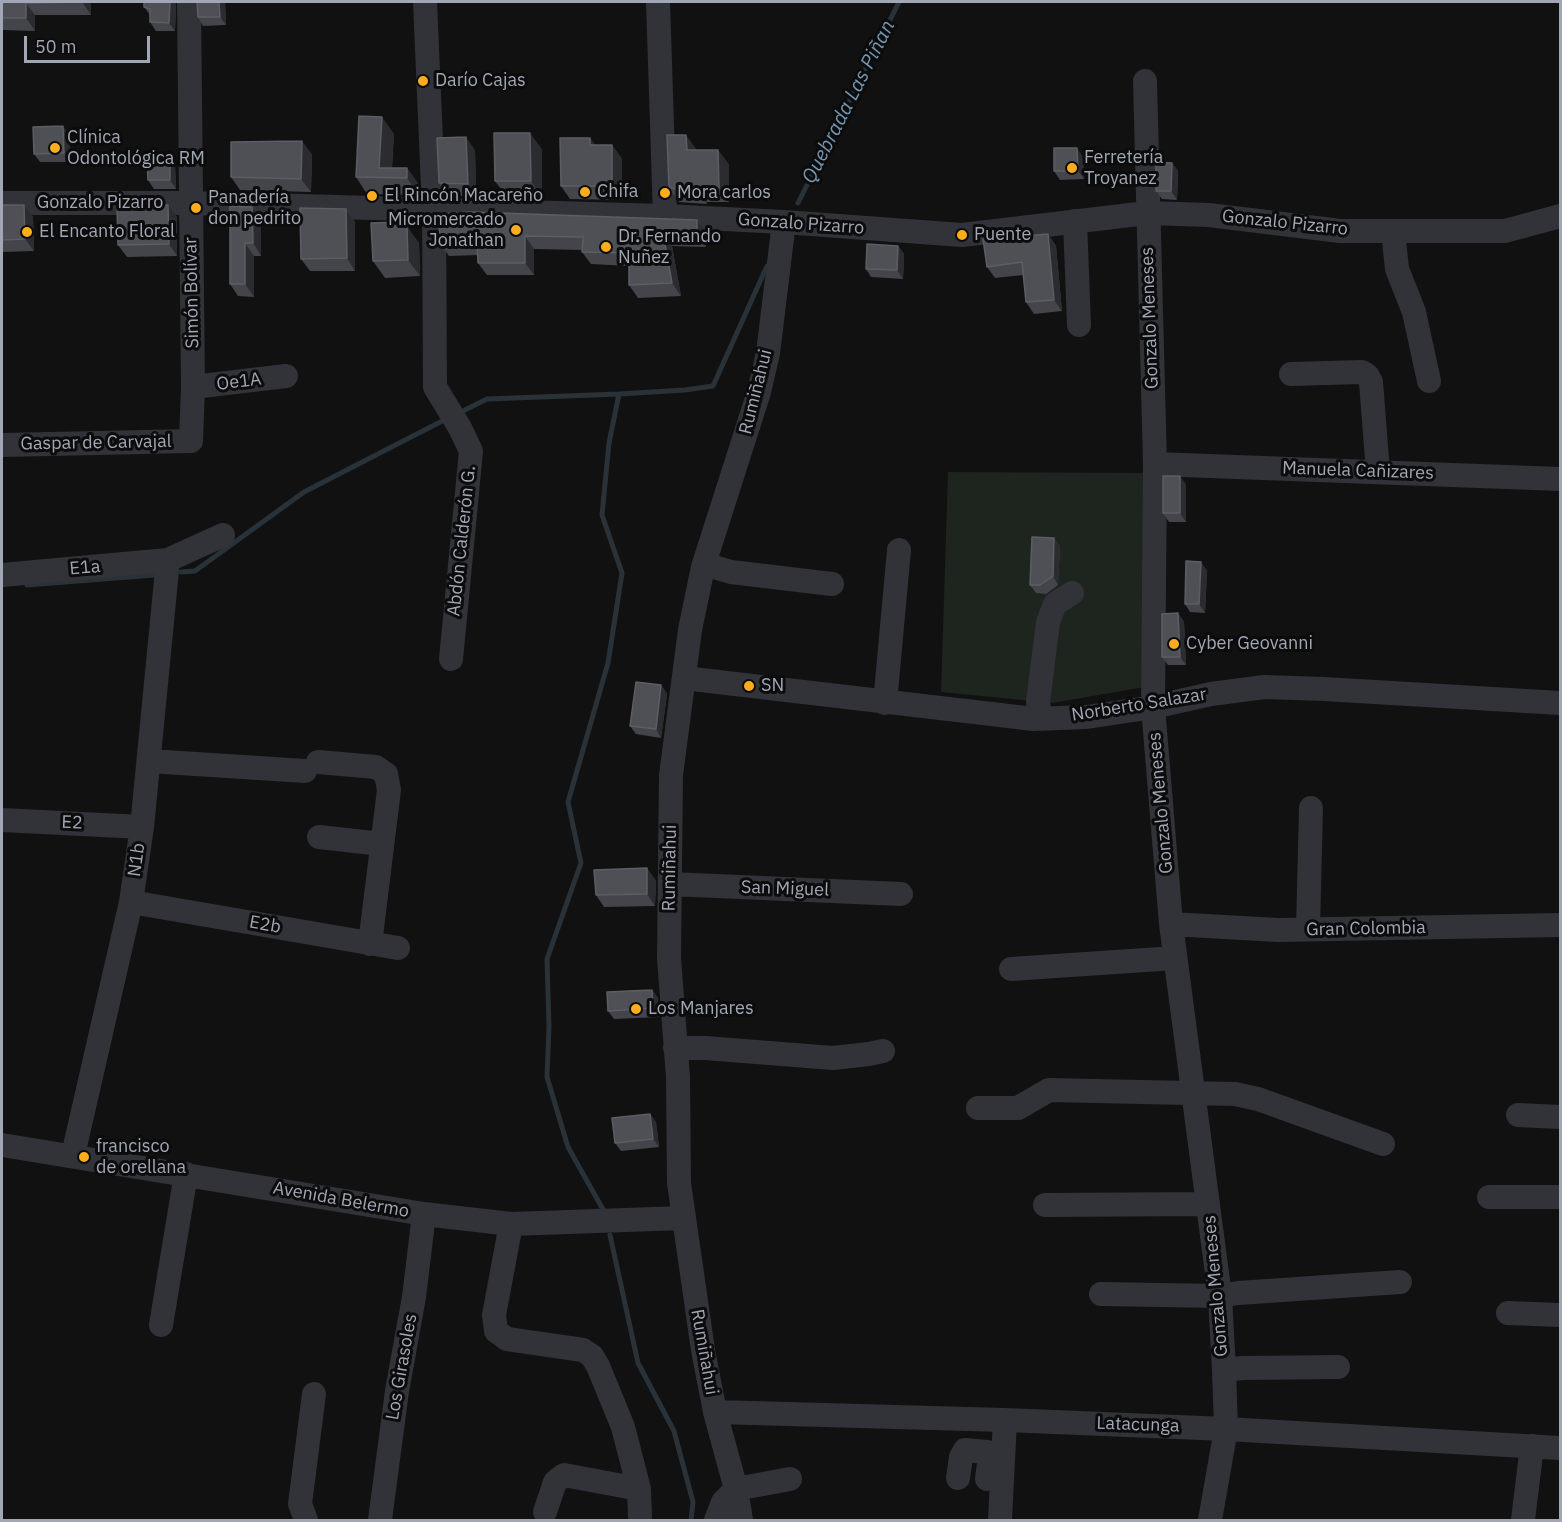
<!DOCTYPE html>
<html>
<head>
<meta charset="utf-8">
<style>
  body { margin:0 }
  #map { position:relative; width:1562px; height:1522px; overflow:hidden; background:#111112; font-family:"IBM Plex Sans",sans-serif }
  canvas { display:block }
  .frame { position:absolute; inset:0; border:3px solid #a1a7b4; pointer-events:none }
  .scale { position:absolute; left:24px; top:36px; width:126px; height:27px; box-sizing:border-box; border:3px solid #a1a7b4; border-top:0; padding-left:8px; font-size:18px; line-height:21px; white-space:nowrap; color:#a1a7b4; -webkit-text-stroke:4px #0c0c0d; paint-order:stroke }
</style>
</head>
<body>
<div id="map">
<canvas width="1562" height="1522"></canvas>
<div class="frame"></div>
<div class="scale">50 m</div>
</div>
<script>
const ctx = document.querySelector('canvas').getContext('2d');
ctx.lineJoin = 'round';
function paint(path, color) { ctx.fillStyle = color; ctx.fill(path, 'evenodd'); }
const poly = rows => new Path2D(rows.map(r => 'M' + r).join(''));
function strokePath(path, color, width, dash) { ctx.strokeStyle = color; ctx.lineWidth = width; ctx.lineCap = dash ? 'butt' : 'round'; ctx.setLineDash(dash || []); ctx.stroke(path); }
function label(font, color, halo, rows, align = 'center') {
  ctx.font = font + ' "IBM Plex Sans",sans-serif'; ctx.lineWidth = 6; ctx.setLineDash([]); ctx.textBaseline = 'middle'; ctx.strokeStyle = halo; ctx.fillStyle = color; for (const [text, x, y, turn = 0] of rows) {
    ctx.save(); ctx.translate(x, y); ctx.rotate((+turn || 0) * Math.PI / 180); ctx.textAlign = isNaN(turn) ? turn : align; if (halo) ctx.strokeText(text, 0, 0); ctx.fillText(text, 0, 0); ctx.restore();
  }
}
const green = poly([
  [948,472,1145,473,1145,687,1052,703,941,692]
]);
const stream = poly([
  [798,203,899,2],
  [459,413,487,399,619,394],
  [181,572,195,571,304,492,448,418],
  [27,585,154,575],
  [605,1213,568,1147,547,1077,549,1027,547,959,581,863,568,802,608,663,622,573,602,515,609,443,619,394,685,390,713,386,767,266],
  [610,1235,638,1363,674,1431,693,1502,691,1520]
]);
const minor = poly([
  [425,2,434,210,435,387,460,428,471,451,451,659],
  [658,2,665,216],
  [1145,81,1155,464,1153,707,1171,924,1220,1296,1224,1370,1226,1429,1210,1520],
  [2,203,191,203,665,216,784,222,962,235,1147,213,1209,215,1340,231,1505,231,1560,216],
  [1075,221,1079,325],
  [1393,231,1397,269,1414,312,1429,381],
  [1291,374,1362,372,1367,375,1371,382,1378,472],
  [193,387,286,376],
  [2,445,191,441,193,387,189,2],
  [1155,464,1560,479],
  [704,564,731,572,832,584],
  [2,575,168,560,223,535],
  [684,678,1034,719,1087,717,1153,707,1211,694,1264,687,1324,689,1560,703],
  [885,703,899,550],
  [1040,718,1038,702,1048,622,1055,604,1072,593],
  [149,761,305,771],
  [318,762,376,767,386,774,389,790,370,944],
  [2,820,142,827],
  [319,837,382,844],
  [670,884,901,894],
  [131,902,398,948],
  [1171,924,1278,930,1560,925],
  [1308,929,1311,808],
  [1011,969,1175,958],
  [675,1048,705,1048,833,1058,869,1054,883,1051],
  [978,1108,1018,1108,1049,1090,1235,1094,1258,1099,1383,1144],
  [1518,1115,1560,1117],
  [2,1145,424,1214,511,1224,683,1218],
  [73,1155,131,902,142,827,168,560],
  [1489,1197,1560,1197],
  [1045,1205,1208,1204],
  [511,1224,494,1315,496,1331,507,1339,583,1350,592,1356,598,1366,623,1427,639,1489,640,1516],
  [1101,1294,1220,1296,1238,1293,1400,1282],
  [1508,1313,1560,1315],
  [161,1325,186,1174],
  [1224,1370,1243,1368,1338,1367],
  [715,1412,1005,1420,1226,1429,1560,1448],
  [958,1478,961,1457,965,1450,987,1452,990,1456,987,1479],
  [545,1512,555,1482,564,1475,639,1489],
  [306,1520,300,1504,314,1394],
  [380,1520,397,1391,414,1297,424,1214],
  [716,1520,723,1502,736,1489,790,1479],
  [741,1520,736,1489,715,1412,703,1350,679,1183,678,1077,669,958,671,775,690,630,703,567,759,392,768,353,784,222],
  [1000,1520,1005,1420],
  [1523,1520,1532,1446]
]);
const wall = poly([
  [2,2,91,2,91,15,35,15,35,31,2,30],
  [176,2,175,31,156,31,150,22,150,15,144,7],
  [197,2,225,2,226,25,203,26,198,17],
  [394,134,392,168,407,168,419,185,419,195,367,194,356,177],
  [69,135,70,162,40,162,34,154],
  [590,138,595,145,612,145,622,159,622,200,570,199,561,186],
  [542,149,542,198,507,197,495,181],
  [475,150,476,196,448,196,439,183],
  [718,150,729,165,729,202,707,202,707,204,679,202,669,188],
  [312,154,311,192,240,190,231,177],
  [170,156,175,165,176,189,154,189,148,180],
  [1083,157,1084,179,1060,180,1054,171],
  [1172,163,1178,171,1177,200,1162,199,1156,191],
  [2,205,24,205,33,217,34,251,2,252],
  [230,206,261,219,261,256,254,256,254,297,238,296,230,284],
  [346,209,355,222,355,271,310,271,301,259],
  [177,217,177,256,127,257,118,245],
  [697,220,706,232,706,247,672,246,681,296,638,298,629,285,629,266,591,264,582,252,583,250,534,249,534,275,487,275,478,263,478,255,449,256,440,243],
  [1048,234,1056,246,1062,311,1034,314,1026,302,1023,275,995,278,987,267,1011,235,1013,237],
  [419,243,420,276,385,278,373,261],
  [898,246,904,254,903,279,871,277,866,269],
  [1186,484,1186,522,1169,522,1163,513],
  [1054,538,1060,547,1058,585,1046,594,1036,593,1030,585],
  [1207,570,1205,613,1190,612,1185,604],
  [1178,613,1184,622,1186,665,1168,665,1162,657],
  [661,685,667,694,661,738,636,734,630,726],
  [647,868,656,881,655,906,604,907,596,895],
  [652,990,658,998,659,1017,614,1019,608,1011],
  [650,1114,656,1122,659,1147,621,1151,615,1143]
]);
const shadedWall = poly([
  [82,2,91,2,91,15],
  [170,2,176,2,175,31,169,23],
  [219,2,225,2,226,25,220,17],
  [26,3,35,15,35,31,26,18],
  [382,117,394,134,391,178,379,168],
  [63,126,69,135,70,162,64,153],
  [530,133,542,149,542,198,531,181],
  [686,135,697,150,687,150],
  [466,137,475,150,476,196,468,184],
  [590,138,600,152,590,145],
  [302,141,312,154,311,192,301,179],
  [612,145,622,159,622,200,612,186],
  [1077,148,1083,157,1084,179,1078,171],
  [718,150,729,165,729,202,719,188],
  [170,156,175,165,176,189,170,180],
  [1172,163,1178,171,1177,200,1171,191],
  [407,168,419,185,419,195,407,178],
  [697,188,707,202,707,204,697,189],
  [24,205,33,217,34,251,25,239],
  [168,205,177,217,177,256,169,244],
  [252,207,261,219,261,256,253,243],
  [346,209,355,222,355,271,347,258],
  [697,220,706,232,706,247,697,234],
  [407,226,419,243,420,276,408,260],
  [663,233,672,246,681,296,672,283],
  [1048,234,1056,246,1062,311,1054,300],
  [525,236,534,249,534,275,525,263],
  [245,243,254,256,254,297,245,284],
  [898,246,904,254,903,279,897,270],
  [1180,476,1186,484,1186,522,1180,513],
  [1054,538,1060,547,1058,585,1053,576],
  [1201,562,1207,570,1205,613,1199,604],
  [1178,613,1184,622,1186,665,1180,657],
  [661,685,667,694,661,738,656,729],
  [647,868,656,881,655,906,647,894],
  [652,990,658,998,659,1017,653,1008],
  [650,1114,656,1122,659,1147,653,1139]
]);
const building = poly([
  [2,2,82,2,26,3,26,18,2,18,2,2],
  [144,2,170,2,169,23,150,22,150,9,144,7,144,2],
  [197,2,219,2,220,17,198,17,197,2],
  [359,116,382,117,379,168,407,168,407,178,356,177,359,116],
  [63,126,64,153,34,154,33,127,63,126],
  [494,133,530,133,531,181,495,181,494,133],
  [667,135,686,135,687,150,718,150,719,188,697,188,697,189,669,188,667,135],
  [466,137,468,184,439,183,437,138,466,137],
  [560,138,590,138,590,145,612,145,612,186,561,186,560,138],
  [302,141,301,179,231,177,231,142,302,141],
  [1054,148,1077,148,1078,171,1054,171,1054,148],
  [170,156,170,180,148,180,147,157,170,156],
  [1156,162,1172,163,1171,191,1156,191,1156,162],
  [2,205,24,205,25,239,2,240,2,205],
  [117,205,168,205,169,244,118,245,117,205],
  [230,206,252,207,253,243,245,243,245,284,230,284,230,206],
  [300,208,346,209,347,258,301,259,300,208],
  [471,212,697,220,697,234,663,233,672,283,629,285,629,253,582,252,583,237,525,236,525,263,478,263,477,242,440,243,439,216,441,214,471,212],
  [401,222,407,226,408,260,373,261,371,223,401,222],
  [1048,234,1054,300,1026,302,1022,262,987,267,983,239,1011,235,1012,237,1048,234],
  [867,244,898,246,897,270,866,269,867,244],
  [1163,476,1180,476,1180,513,1163,513,1163,476],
  [1032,537,1054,538,1053,576,1040,585,1030,585,1032,537],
  [1186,561,1201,562,1199,604,1185,604,1186,561],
  [1178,613,1180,657,1162,657,1162,614,1178,613],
  [636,682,661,685,656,729,630,726,636,682],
  [647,868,647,894,596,895,594,870,647,868],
  [652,990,653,1008,608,1011,607,992,652,990],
  [650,1114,653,1139,615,1143,612,1118,650,1114]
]);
const markers = [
  [423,81,6,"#fcad1f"],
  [55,148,6,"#fcad1f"],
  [1072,168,6,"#fcad1f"],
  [585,192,6,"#fcad1f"],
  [665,193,6,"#fcad1f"],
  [372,196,6,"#fcad1f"],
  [196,208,6,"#fcad1f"],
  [516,230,6,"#fcad1f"],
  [27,232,6,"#fcad1f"],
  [962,235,6,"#fcad1f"],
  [606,247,6,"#fcad1f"],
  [1174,644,6,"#fcad1f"],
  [749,686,6,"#fcad1f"],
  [636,1009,6,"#fcad1f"],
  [84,1157,6,"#fcad1f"]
];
const poiNames = [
  ["Darío Cajas",435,81],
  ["Clínica",67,138],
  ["Odontológica RM",67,159],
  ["Ferretería",1084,158],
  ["Troyanez",1084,179],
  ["Chifa",597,192],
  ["Mora carlos",677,193],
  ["El Rincón Macareño",384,196],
  ["Panadería",208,198],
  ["don pedrito",208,219],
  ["Micromercado",504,220,"right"],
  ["Jonathan",504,241,"right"],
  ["El Encanto Floral",39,232],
  ["Puente",974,235],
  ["Dr. Fernando",618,237],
  ["Nuñez",618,258],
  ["Cyber Geovanni",1186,644],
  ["SN",761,686],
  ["Los Manjares",648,1009],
  ["francisco",96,1147],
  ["de orellana",96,1168]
];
const streetNames = [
  ["Gonzalo Pizarro",100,203],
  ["Gonzalo Pizarro",1285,223,6],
  ["Gonzalo Pizarro",801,224,4],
  ["Simón Bolívar",192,293,-91],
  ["Gonzalo Meneses",1150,318,-92],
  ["Oe1A",239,382,-7],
  ["Rumiñahui",756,392,-76],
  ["Gaspar de Carvajal",96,443,-1],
  ["Manuela Cañizares",1358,471,2],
  ["Abdón Calderón G.",462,541,-84],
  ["E1a",85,568,-5],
  ["Norberto Salazar",1139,705,-9],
  ["Gonzalo Meneses",1161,803,-95],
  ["E2",72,823,2],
  ["N1b",137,860,-82],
  ["Rumiñahui",670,868,-89],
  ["San Miguel",785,889,2],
  ["E2b",265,925,10],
  ["Gran Colombia",1366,929,-1],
  ["Avenida Belermo",341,1200,10],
  ["Gonzalo Meneses",1216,1286,-95],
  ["Rumiñahui",704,1352,80],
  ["Los Girasoles",402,1367,-80],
  ["Latacunga",1138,1425,2]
];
const waterNames = [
  ["Quebrada Las Piñan",849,102,-63]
];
paint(green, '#1d251e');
strokePath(stream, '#293238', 5);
strokePath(minor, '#323338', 24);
paint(wall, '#44454a');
paint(shadedWall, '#2b2c2f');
paint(building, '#4e5055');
strokePath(building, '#5b5e64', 1.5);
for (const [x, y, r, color] of markers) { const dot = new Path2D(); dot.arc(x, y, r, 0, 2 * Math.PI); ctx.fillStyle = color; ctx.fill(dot); strokePath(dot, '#0c0c0d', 2); }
label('18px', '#a1a7b4', '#0c0c0d', poiNames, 'left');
label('18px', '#a1a7b4', '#0c0c0d', streetNames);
label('italic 20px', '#7597b2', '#0c0c0d', waterNames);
</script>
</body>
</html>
